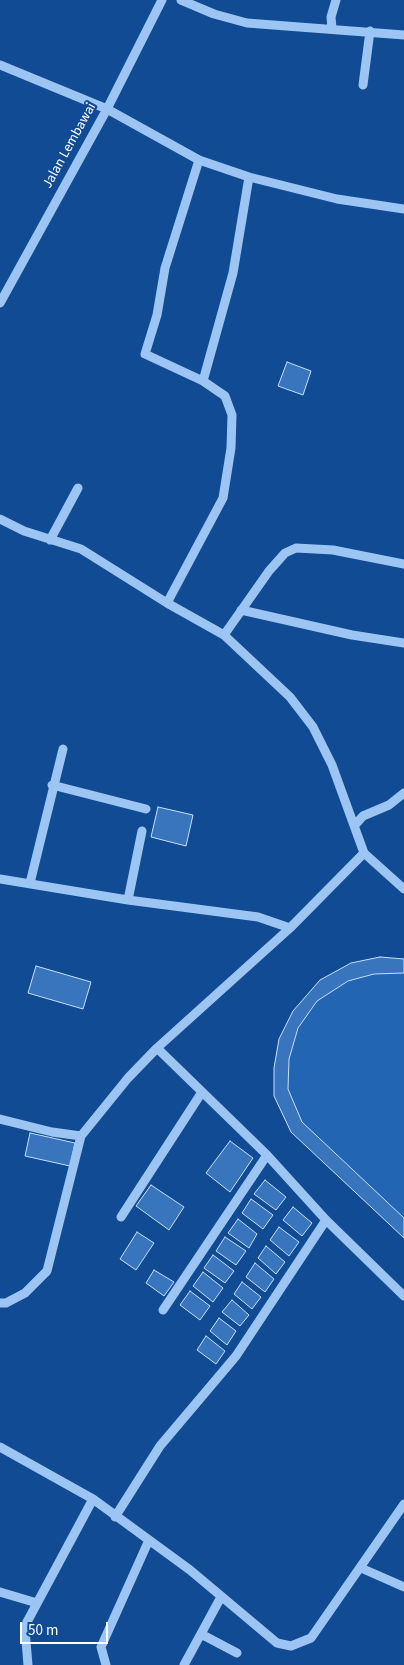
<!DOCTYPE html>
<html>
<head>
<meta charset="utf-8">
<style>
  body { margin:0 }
  #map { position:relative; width:404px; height:1665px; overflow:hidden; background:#104b93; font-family:"Source Sans 3",sans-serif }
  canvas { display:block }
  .scale { position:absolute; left:20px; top:1622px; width:88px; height:22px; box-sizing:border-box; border:2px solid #fff; border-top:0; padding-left:6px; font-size:15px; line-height:18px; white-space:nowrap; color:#fff; -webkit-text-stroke:4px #104b93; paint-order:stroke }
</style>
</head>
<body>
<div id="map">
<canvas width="404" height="1665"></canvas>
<div class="scale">50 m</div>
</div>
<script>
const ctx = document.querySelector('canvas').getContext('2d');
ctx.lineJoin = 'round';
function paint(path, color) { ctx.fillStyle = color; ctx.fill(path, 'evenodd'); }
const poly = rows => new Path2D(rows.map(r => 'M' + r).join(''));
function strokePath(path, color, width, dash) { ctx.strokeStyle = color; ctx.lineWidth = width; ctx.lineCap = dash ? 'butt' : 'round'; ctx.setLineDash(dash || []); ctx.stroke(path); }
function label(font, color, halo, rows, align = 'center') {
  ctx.font = font + ' "Source Sans 3",sans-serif'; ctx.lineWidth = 4.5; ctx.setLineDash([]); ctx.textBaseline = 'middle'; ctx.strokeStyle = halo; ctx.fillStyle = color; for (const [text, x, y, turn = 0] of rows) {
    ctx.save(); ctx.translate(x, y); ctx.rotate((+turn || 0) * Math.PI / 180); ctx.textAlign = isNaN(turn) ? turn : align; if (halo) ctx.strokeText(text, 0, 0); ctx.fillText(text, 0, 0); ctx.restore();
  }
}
const green = poly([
  [380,957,404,959,404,1238,291,1132,274,1097,274,1068,279,1039,293,1011,320,980]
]);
const building = poly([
  [287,362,311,371,303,395,278,386,287,362],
  [158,807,193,815,186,846,151,837,158,807],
  [380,957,404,959,404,973,374,974,348,981,317,1001,298,1028,289,1059,288,1089,302,1122,404,1218,404,1238,291,1132,274,1096,274,1068,279,1039,293,1011,320,980,351,963,380,957],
  [36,966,91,982,83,1009,28,993,36,966],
  [30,1133,75,1143,70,1166,25,1156,30,1133],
  [230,1141,253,1158,230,1192,206,1173,230,1141],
  [265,1180,286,1197,276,1210,254,1194,265,1180],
  [151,1185,184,1207,169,1230,136,1206,151,1185],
  [251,1199,273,1215,263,1229,242,1213,251,1199],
  [293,1207,312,1223,302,1236,283,1220,293,1207],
  [238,1219,257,1234,249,1248,228,1233,238,1219],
  [279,1227,299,1242,289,1256,270,1240,279,1227],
  [137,1232,154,1243,136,1270,120,1259,137,1232],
  [225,1237,246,1251,236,1265,216,1251,225,1237],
  [266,1246,285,1262,276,1274,258,1258,266,1246],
  [213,1255,234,1271,225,1283,204,1268,213,1255],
  [255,1263,274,1279,265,1292,246,1277,255,1263],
  [154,1270,174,1282,164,1296,146,1283,154,1270],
  [203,1272,223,1288,213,1302,193,1286,203,1272],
  [242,1282,261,1297,252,1309,234,1294,242,1282],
  [190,1291,210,1306,200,1320,180,1305,190,1291],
  [232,1300,249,1315,240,1326,222,1312,232,1300],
  [219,1318,236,1331,227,1345,210,1331,219,1318],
  [206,1336,225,1351,216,1364,197,1350,206,1336]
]);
const minor = poly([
  [181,0,214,14,247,23,404,35],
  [332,28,331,17,336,0],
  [0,65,107,109,199,160,249,177,337,199,404,209],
  [363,85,370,31],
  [0,303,107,109,162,0],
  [203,381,233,273,249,177],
  [0,519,24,531,81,549,167,603,224,635,290,697,313,727,332,765,364,853],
  [50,540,78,488],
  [167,603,223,498,231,448,232,415,225,396,203,381,145,354,157,315,165,268,199,160],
  [241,610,352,635,404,643],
  [224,635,269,571,285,553,296,548,333,550,404,564],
  [52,785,146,809],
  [355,825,363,816,389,805,404,793],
  [0,879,128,900,258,917,290,928,364,853,404,889],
  [30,883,63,749],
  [128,900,142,831],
  [290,928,157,1048,267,1155,326,1220,404,1296],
  [0,1119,52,1132,81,1136],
  [121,1217,202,1092],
  [0,1303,6,1303,25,1293,47,1271,81,1136,128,1078,157,1048],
  [163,1310,267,1155],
  [0,1447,93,1499,190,1570,277,1643,291,1646,311,1638,404,1504],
  [115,1517,160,1446,236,1356,326,1220],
  [361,1568,404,1587],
  [0,1592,37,1603],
  [201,1634,237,1653],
  [28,1665,25,1629,27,1622,93,1499],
  [106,1665,101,1647,149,1540],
  [184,1665,221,1597]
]);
const streetNames = [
  ["Jalan Lembawai",70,146,-61]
];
paint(green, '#2265b3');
paint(building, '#3975bc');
strokePath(building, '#c5dffe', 1);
strokePath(minor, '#9dc5f3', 9);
label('14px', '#fff', '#104b93', streetNames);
</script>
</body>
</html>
